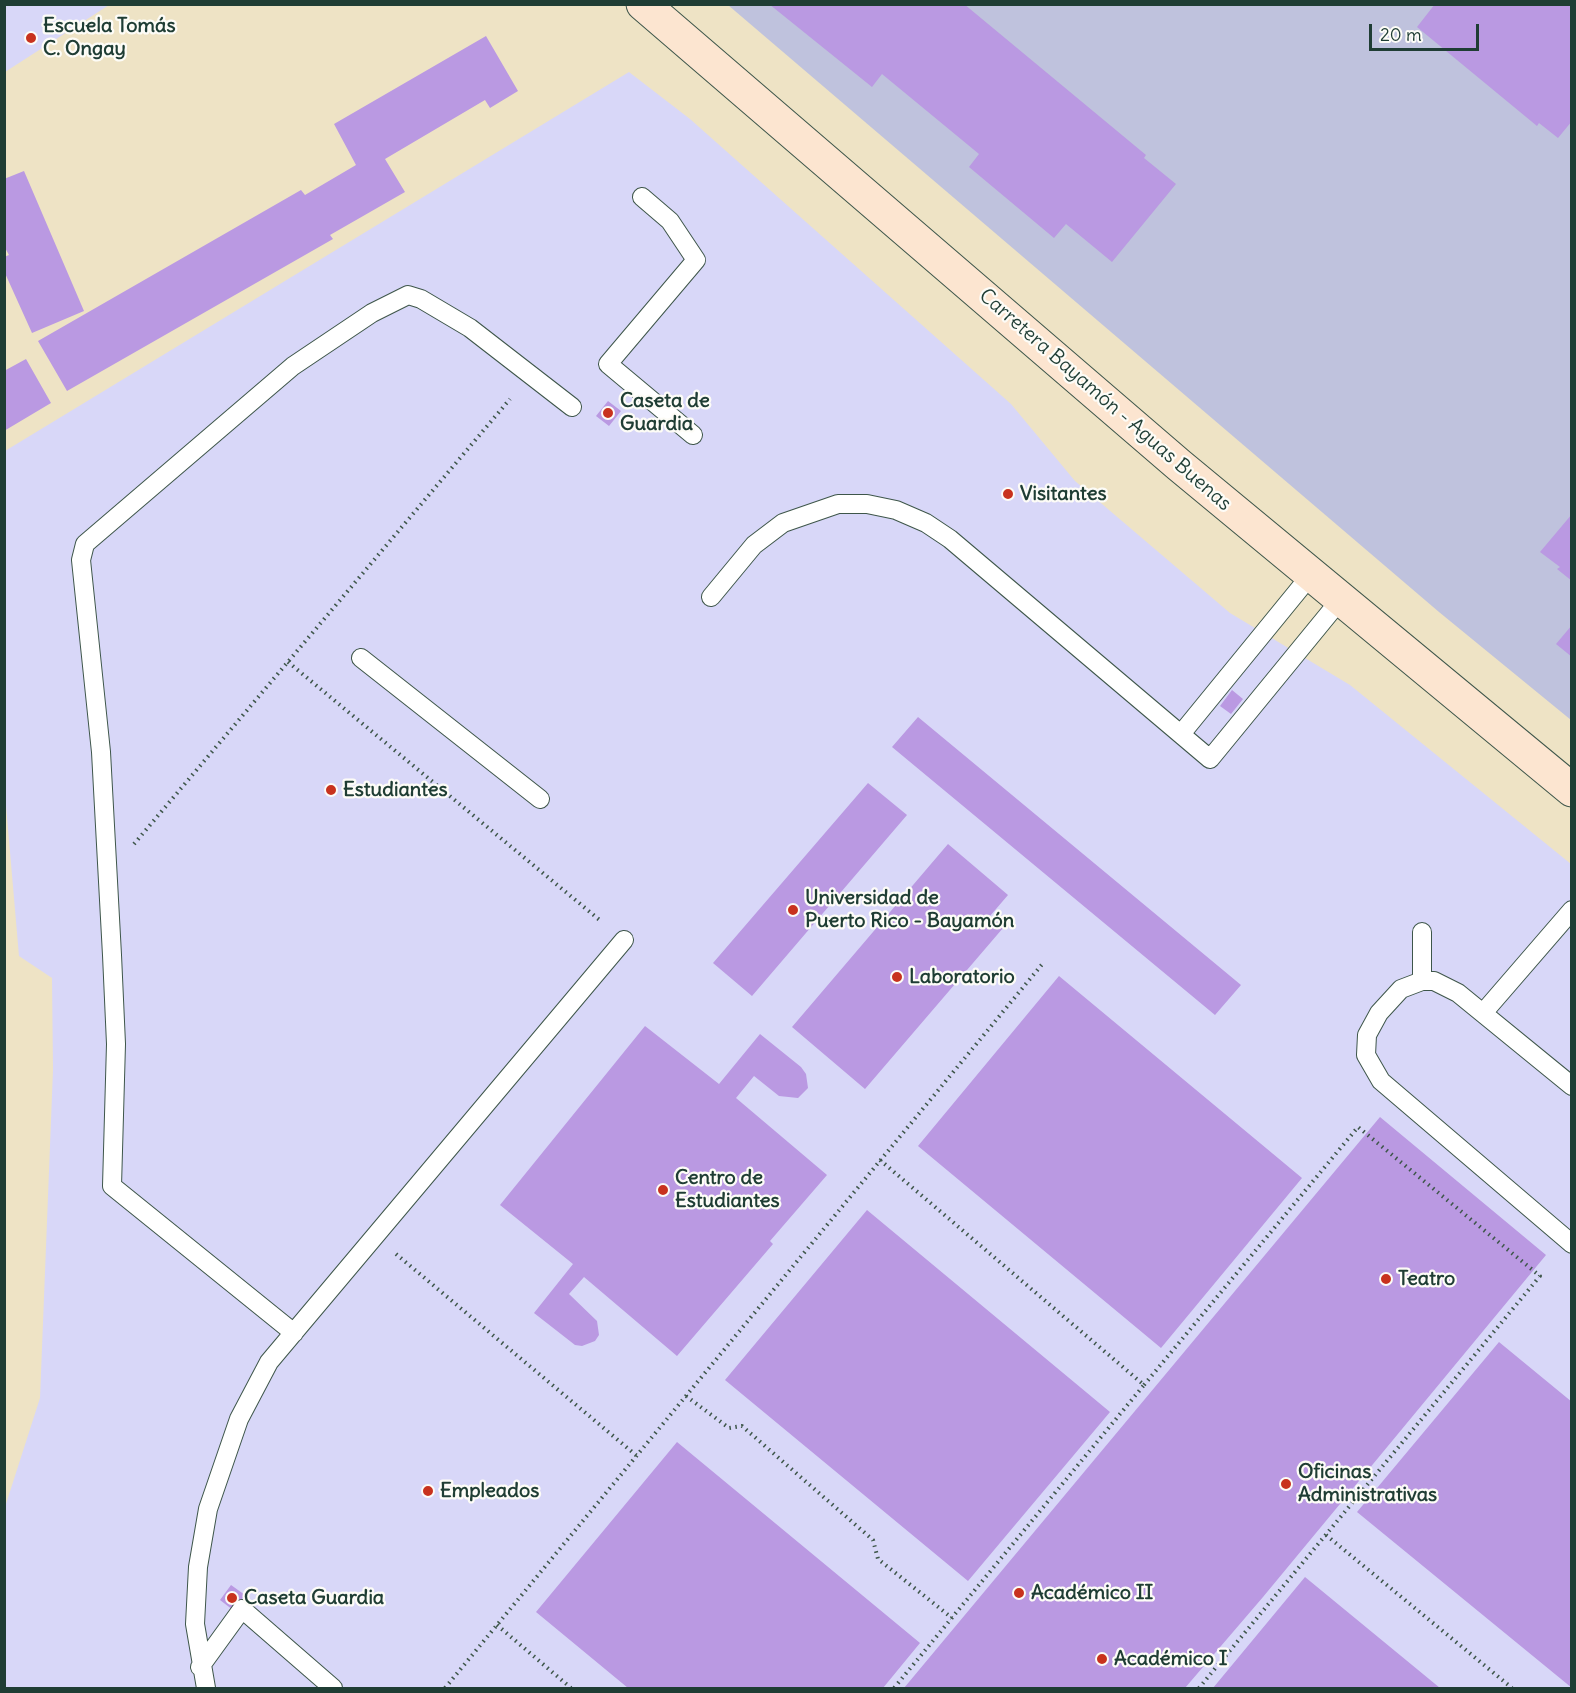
<!DOCTYPE html>
<html>
<head>
<meta charset="utf-8">
<style>
  body { margin:0 }
  #map { position:relative; width:1576px; height:1693px; overflow:hidden; background:#eee3c5; font-family:Delius,sans-serif }
  canvas { display:block }
  .frame { position:absolute; inset:0; border:6px solid #1f3d34; pointer-events:none }
  .scale { position:absolute; left:1369px; top:24px; width:110px; height:27px; box-sizing:border-box; border:3px solid #1f3d34; border-top:0; padding-left:8px; font-size:18px; line-height:21px; white-space:nowrap; color:#1f3d34; -webkit-text-stroke:4px #fdfcf7; paint-order:stroke }
</style>
</head>
<body>
<div id="map">
<canvas width="1576" height="1693"></canvas>
<div class="frame"></div>
<div class="scale">20 m</div>
</div>
<script>
const ctx = document.querySelector('canvas').getContext('2d');
ctx.lineJoin = 'round';
function paint(path, color) { ctx.fillStyle = color; ctx.fill(path, 'evenodd'); }
const poly = rows => new Path2D(rows.map(r => 'M' + r).join(''));
function strokePath(path, color, width, dash) { ctx.strokeStyle = color; ctx.lineWidth = width; ctx.lineCap = dash ? 'butt' : 'round'; ctx.setLineDash(dash || []); ctx.stroke(path); }
function label(font, color, halo, rows, align = 'center') {
  ctx.font = font + ' Delius,sans-serif'; ctx.lineWidth = 4.5; ctx.setLineDash([]); ctx.textBaseline = 'middle'; ctx.strokeStyle = halo; ctx.fillStyle = color; for (const [text, x, y, turn = 0] of rows) {
    ctx.save(); ctx.translate(x, y); ctx.rotate((+turn || 0) * Math.PI / 180); ctx.textAlign = isNaN(turn) ? turn : align; if (halo) ctx.strokeText(text, 0, 0); ctx.fillText(text, 0, 0); ctx.restore();
  }
}
const built = poly([
  [5,4,109,4,109,5,5,72],
  [629,72,690,119,1011,404,1075,481,1230,613,1350,685,1571,864,1571,1688,5,1688,5,1507,40,1398,53,1070,52,978,19,956,5,794,5,451]
]);
const industrial = poly([
  [728,5,1571,5,1571,720,1439,612]
]);
const building = poly([
  [769,4,964,4,1146,155,1144,158,1176,184,1112,262,1066,224,1054,238,969,167,979,154,882,74,872,87],
  [1435,4,1572,4,1572,121,1558,138,1539,123,1537,126,1417,27],
  [486,36,518,91,490,108,485,100,385,159,405,192,330,235,333,239,67,391,38,341,301,190,305,195,356,165,334,124],
  [24,171,84,311,32,333,4,271,4,257,9,255,4,246,4,179],
  [26,359,51,403,4,431,4,371],
  [608,401,621,411,609,426,596,416],
  [1572,514,1572,581,1557,569,1560,567,1540,552],
  [1572,625,1572,657,1556,644],
  [1232,690,1243,699,1231,714,1220,706],
  [918,717,1241,985,1215,1015,892,747],
  [868,783,907,815,752,996,713,963],
  [948,844,1008,895,990,916,1003,928,865,1089,792,1027],
  [1059,976,1302,1178,1161,1348,918,1146],
  [645,1026,719,1084,760,1034,801,1067,806,1074,808,1088,798,1098,779,1096,754,1076,736,1098,827,1175,770,1241,773,1244,677,1356,584,1277,569,1294,597,1321,599,1335,595,1341,582,1346,575,1345,534,1313,573,1264,500,1205],
  [1380,1117,1546,1255,1263,1597,1185,1688,904,1688],
  [867,1210,1110,1412,968,1581,725,1380],
  [1499,1342,1572,1402,1572,1688,1357,1512],
  [677,1442,920,1643,883,1688,628,1688,536,1612],
  [1305,1577,1440,1688,1213,1688],
  [231,1585,245,1595,233,1610,220,1600]
]);
const path = poly([
  [288,662,602,922],
  [134,844,510,399],
  [880,1160,1144,1385,894,1688],
  [396,1254,637,1456],
  [1144,1385,1358,1127,1540,1276,1199,1688],
  [686,1396,729,1428,742,1426,873,1540,878,1559,952,1618],
  [1326,1535,1512,1688],
  [497,1625,571,1688],
  [445,1688,1044,962]
]);
const lane = poly([
  [642,197,670,221,696,260,608,364,693,435],
  [711,597,754,545,783,523,838,504,867,504,896,510,926,523,950,539,1210,759,1341,599],
  [361,658,540,799],
  [1181,734,1310,576],
  [1422,932,1422,981],
  [1483,1013,1572,910],
  [1572,1086,1458,993,1434,981,1422,981,1401,989,1379,1013,1367,1035,1366,1055,1381,1081,1572,1244],
  [294,1333,112,1186,116,1044,112,955,101,752,81,560,85,544,293,366,372,313,408,295,421,299,470,328,572,407],
  [200,1667,242,1609,333,1688],
  [206,1688,195,1624,198,1567,208,1509,239,1419,269,1362,624,940]
]);
const secondary = poly([
  [643,4,1179,465,1572,790]
]);
const markers = [
  [31,38,6,"#c8321e"],
  [608,413,6,"#c8321e"],
  [1008,494,6,"#c8321e"],
  [331,790,6,"#c8321e"],
  [793,910,6,"#c8321e"],
  [897,977,6,"#c8321e"],
  [663,1190,6,"#c8321e"],
  [1386,1279,6,"#c8321e"],
  [1286,1484,6,"#c8321e"],
  [428,1491,6,"#c8321e"],
  [1019,1593,6,"#c8321e"],
  [232,1598,6,"#c8321e"],
  [1102,1659,6,"#c8321e"]
];
const poiNames = [
  ["Escuela Tomás",43,26],
  ["C. Ongay",43,49],
  ["Caseta de",620,401],
  ["Guardia",620,424],
  ["Visitantes",1020,494],
  ["Estudiantes",343,790],
  ["Universidad de",805,898],
  ["Puerto Rico - Bayamón",805,921],
  ["Laboratorio",909,977],
  ["Centro de",675,1178],
  ["Estudiantes",675,1201],
  ["Teatro",1398,1279],
  ["Oficinas",1298,1472],
  ["Administrativas",1298,1495],
  ["Empleados",440,1491],
  ["Académico II",1031,1593],
  ["Caseta Guardia",244,1598],
  ["Académico I",1114,1659]
];
const streetNames = [
  ["Carretera Bayamón - Aguas Buenas",1105,400,41]
];
paint(built, '#d8d7f8');
paint(industrial, '#bfc2dd');
paint(building, '#ba99e2');
strokePath(lane, '#3e564a', 20);
strokePath(secondary, '#3e564a', 35);
strokePath(path, '#3e564a', 4, [1.5, 4.5]);
strokePath(lane, '#fff', 18);
strokePath(secondary, '#fce5d0', 33);
for (const [x, y, r, color] of markers) { const dot = new Path2D(); dot.arc(x, y, r, 0, 2 * Math.PI); ctx.fillStyle = color; ctx.fill(dot); strokePath(dot, '#fdfcf7', 2); }
label('bold 20px', '#1f3d34', '#fdfcf7', poiNames, 'left');
label('20px', '#1f3d34', '#fdfcf7', streetNames);
</script>
</body>
</html>
